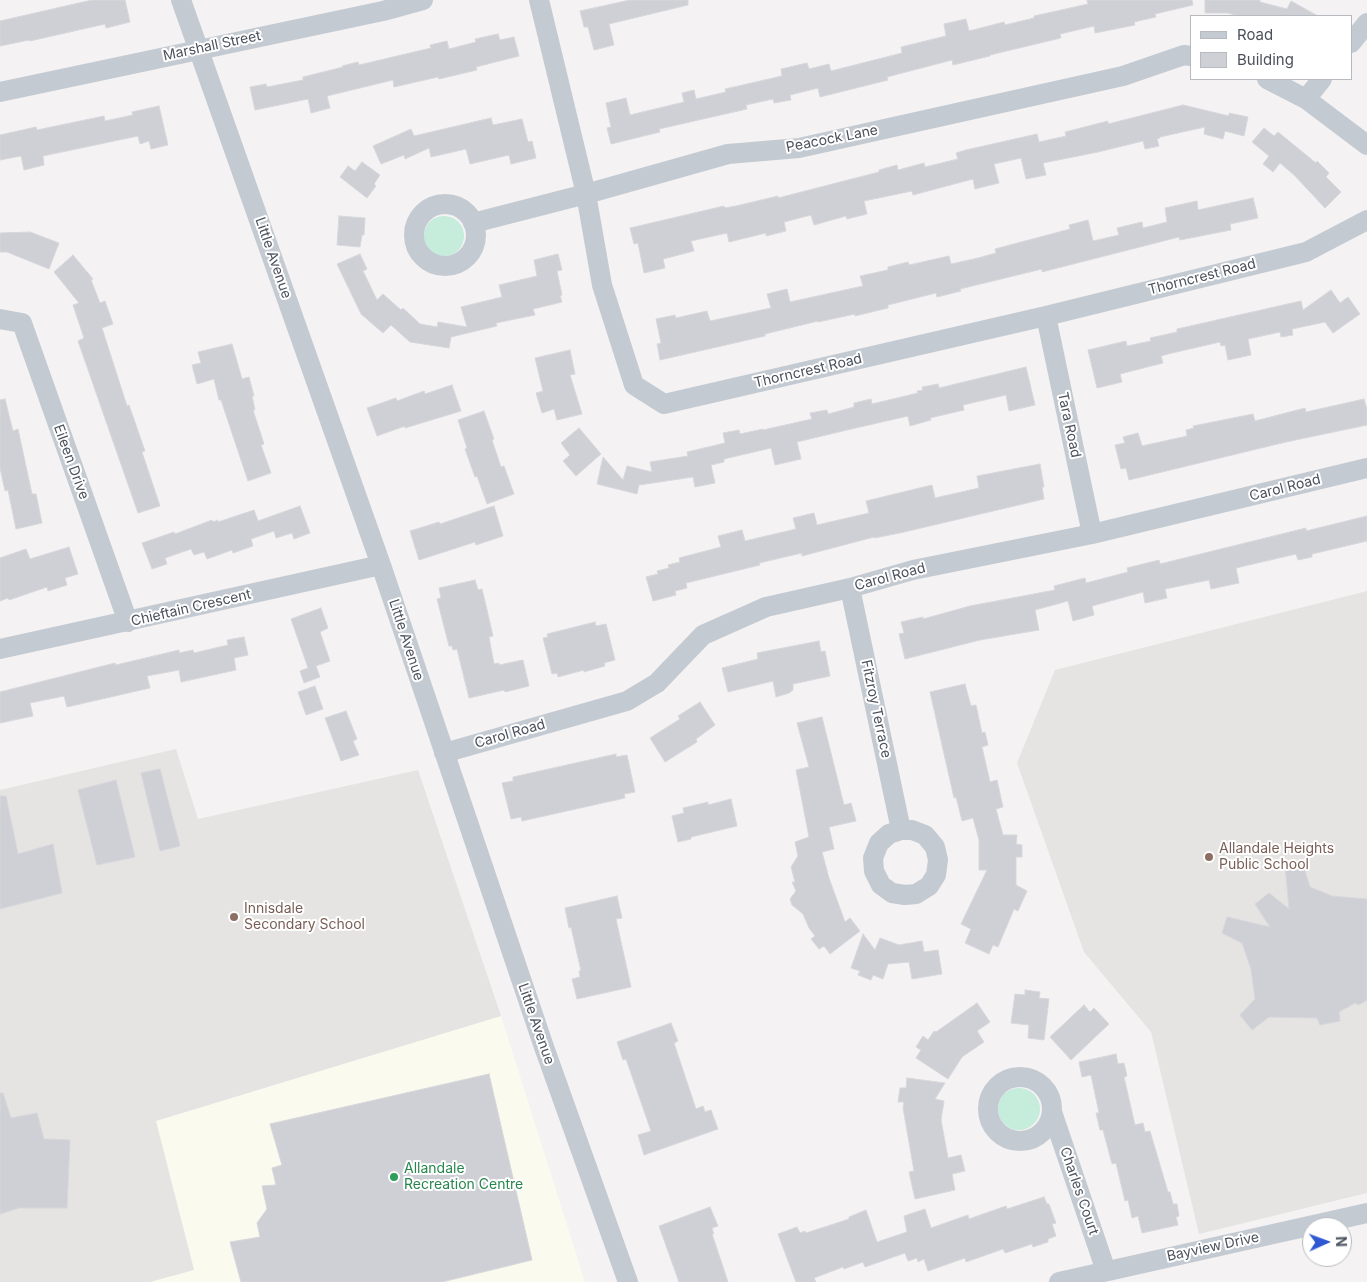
<!DOCTYPE html>
<html>
<head>
<meta charset="utf-8">
<style>
  body { margin:0 }
  #map { position:relative; width:1367px; height:1282px; overflow:hidden; background:#f4f2f2; font-family:Inter,sans-serif }
  canvas { display:block }
  .legend { position:absolute; left:1190px; top:15px; width:162px; height:65px; box-sizing:border-box; background:#fff; border:1px solid #b7babe; margin:0; padding:6px 9px; list-style:none; font-size:15px; color:#4b525d }
  .legend li { display:flex; align-items:center; gap:10px; height:25px }
  .legend b { width:25px; border:1px solid #b7babe }
  .north { position:absolute; left:1302px; top:1217px; width:50px; height:50px; box-sizing:border-box; background:#fff; border:1px solid #b7babe; border-radius:50%; rotate:88deg; font-size:14px; font-weight:700; line-height:20px; text-align:center; color:#4b525d }
  .north::after { content:''; display:block; margin:auto; width:18px; height:22px; background:#2e59d2; clip-path:polygon(50% 0,100% 100%,50% 72%,0 100%) }
</style>
</head>
<body>
<div id="map">
<canvas width="1367" height="1282"></canvas>
<ul class="legend">
<li><b style="height:6px;background:#c4cad2"></b>Road</li>
<li><b style="height:14px;background:#cfd0d5"></b>Building</li>
</ul>
<div class="north">N</div>
</div>
<script>
const ctx = document.querySelector('canvas').getContext('2d');
ctx.lineJoin = 'round';
function paint(path, color) { ctx.fillStyle = color; ctx.fill(path, 'evenodd'); }
const poly = rows => new Path2D(rows.map(r => 'M' + r).join(''));
function strokePath(path, color, width, dash) { ctx.strokeStyle = color; ctx.lineWidth = width; ctx.lineCap = dash ? 'butt' : 'round'; ctx.setLineDash(dash || []); ctx.stroke(path); }
function label(font, color, halo, rows, align = 'center') {
  ctx.font = font + ' Inter,sans-serif'; ctx.lineWidth = 4; ctx.setLineDash([]); ctx.textBaseline = 'middle'; ctx.strokeStyle = halo; ctx.fillStyle = color; for (const [text, x, y, turn = 0] of rows) {
    ctx.save(); ctx.translate(x, y); ctx.rotate((+turn || 0) * Math.PI / 180); ctx.textAlign = isNaN(turn) ? turn : align; if (halo) ctx.strokeText(text, 0, 0); ctx.fillText(text, 0, 0); ctx.restore();
  }
}
const commercial = poly([
  [501,1016,585,1282,150,1282,194,1269,155,1121]
]);
const education = poly([
  [1367,591,1367,1193,1199,1234,1151,1032,1084,952,1017,763,1055,670],
  [176,749,198,819,418,770,501,1016,156,1121,194,1270,150,1282,0,1282,0,790]
]);
const green = poly([
  '424 236a20 20 0 1 1 40 0a20 20 0 1 1-40 0Z',
  '998 1109a21 21 0 1 1 42 0a21 21 0 1 1-42 0Z'
]);
const building = poly([
  [92,0,125,0,130,22,106,28,105,24,30,41,29,40,0,46,0,21,92,0],
  [630,0,688,0,688,5,609,24,614,45,594,50,588,27,584,27,580,11,630,0],
  [1087,0,1192,0,1193,5,1155,14,1156,17,1134,22,1135,25,1095,33,1094,26,1060,34,1061,38,990,55,990,56,953,65,952,60,887,77,888,80,820,97,818,88,790,95,791,100,774,103,773,99,746,105,747,109,659,129,660,132,611,144,607,128,611,127,606,103,626,98,630,115,684,102,682,93,694,90,696,99,726,92,725,89,782,76,781,69,807,63,809,69,829,64,831,71,902,53,901,47,946,36,944,24,966,19,969,31,1004,22,1005,25,1034,18,1034,16,1088,4,1087,0],
  [1205,0,1260,0,1260,2,1287,9,1291,1,1318,16,1238,16,1228,13,1205,13,1205,0],
  [498,34,500,40,514,37,519,56,476,67,477,70,439,79,438,77,394,87,393,80,327,96,330,108,311,113,308,99,255,110,250,87,266,84,267,87,303,80,303,77,343,67,342,66,358,62,359,65,431,48,430,45,447,41,449,49,476,42,475,39,498,34],
  [1183,105,1229,116,1229,113,1248,117,1244,136,1225,131,1223,139,1204,134,1205,127,1160,137,1160,138,1157,139,1159,146,1145,149,1143,141,1098,152,1043,163,1046,175,1026,179,1021,158,994,164,999,183,975,189,973,179,913,195,912,191,864,201,867,214,847,219,846,216,814,225,811,215,784,222,786,231,766,236,766,233,729,242,727,233,691,241,694,251,663,259,665,268,644,273,638,243,634,244,630,228,724,206,725,208,736,206,778,196,778,198,879,172,879,170,897,165,898,170,924,163,925,167,958,159,956,153,966,150,1037,134,1039,142,1066,136,1065,132,1108,121,1108,124,1183,105],
  [159,106,168,145,151,149,149,141,140,144,138,136,43,156,44,165,24,170,21,156,0,160,0,135,36,127,37,130,104,116,105,121,133,115,132,112,159,106],
  [491,118,493,125,522,119,528,142,532,141,536,158,511,164,509,155,470,164,466,149,431,157,429,148,405,159,404,155,381,164,373,146,411,129,414,136,491,118],
  [1264,128,1274,136,1278,132,1316,163,1317,161,1329,173,1326,177,1341,192,1325,208,1294,175,1280,163,1273,172,1263,164,1269,156,1252,142,1264,128],
  [362,162,380,175,374,184,376,186,367,198,340,177,348,166,355,171,362,162],
  [1253,198,1258,218,1230,224,1231,230,1180,240,1179,237,1042,272,1042,269,960,289,961,291,937,297,936,293,888,305,888,308,855,316,855,314,818,322,818,321,765,334,765,336,660,360,657,344,661,343,656,319,675,315,676,318,707,311,710,321,771,308,767,294,787,289,790,302,863,286,860,276,888,270,888,267,908,262,909,265,949,256,951,264,978,258,996,253,995,249,1070,229,1069,225,1088,220,1093,241,1119,235,1117,228,1142,222,1143,228,1167,222,1165,208,1197,201,1198,210,1253,198],
  [339,216,365,218,364,235,362,235,360,247,337,245,339,216],
  [30,232,59,243,49,269,7,252,0,252,0,233,30,232],
  [360,254,367,269,363,271,377,300,383,294,401,310,403,308,420,324,437,327,438,322,467,327,461,307,502,297,499,285,537,276,534,260,558,254,562,270,557,271,562,295,560,296,562,302,533,309,535,315,496,323,497,326,451,337,449,348,410,342,391,325,383,333,361,314,337,264,360,254],
  [73,255,93,279,91,280,100,303,105,301,113,324,102,328,127,406,129,405,145,451,142,452,160,506,138,513,78,341,84,338,73,305,79,303,54,272,73,255],
  [1331,290,1340,303,1348,297,1360,314,1333,333,1325,322,1292,329,1293,335,1281,337,1280,332,1248,339,1251,355,1228,360,1225,345,1221,346,1220,342,1172,353,1161,356,1163,363,1120,374,1122,382,1097,388,1088,350,1126,341,1127,346,1151,341,1150,338,1177,332,1177,329,1301,301,1303,310,1331,290],
  [232,344,242,379,249,377,254,396,252,396,255,410,253,410,264,444,261,445,271,473,248,481,221,400,219,400,214,379,197,384,192,365,201,363,198,352,232,344],
  [570,350,575,374,570,375,582,414,557,420,554,409,542,413,536,393,543,391,535,358,570,350],
  [1026,367,1035,405,1009,411,1006,395,963,405,964,410,930,418,931,420,910,426,908,416,847,430,797,442,801,459,775,465,771,448,724,459,724,462,711,465,715,483,695,487,693,477,639,485,637,494,597,484,603,457,623,480,627,466,652,472,650,462,688,456,687,452,725,443,723,433,739,430,740,434,763,429,763,430,812,419,810,413,827,410,828,414,854,407,854,403,871,399,872,404,918,393,917,391,923,390,922,387,938,384,939,388,1026,367],
  [452,385,461,411,405,428,405,426,377,436,367,408,396,398,397,401,424,391,425,394,452,385],
  [5,399,13,431,18,429,32,494,36,494,42,523,16,529,8,490,5,491,0,468,0,400,5,399],
  [1364,399,1367,409,1367,425,1286,442,1129,480,1126,468,1121,469,1115,445,1125,443,1123,437,1138,433,1142,446,1187,436,1186,430,1194,428,1193,426,1253,414,1255,421,1305,408,1306,412,1364,399],
  [484,411,494,439,492,440,501,467,504,466,514,494,487,504,477,476,475,477,465,449,467,448,458,420,484,411],
  [579,428,601,454,576,476,563,461,570,455,561,443,579,428],
  [1040,464,1044,487,1042,487,1044,499,900,533,874,538,874,537,802,556,802,553,759,563,760,565,686,583,687,588,675,591,676,595,653,601,646,577,658,574,657,571,669,568,668,565,680,562,679,558,721,547,718,536,742,530,745,541,796,529,793,518,814,513,817,525,869,513,866,501,932,485,935,498,979,488,977,476,1040,464],
  [300,506,310,533,294,539,292,533,276,538,274,531,251,539,253,546,233,553,232,550,207,559,204,552,194,555,191,549,165,558,167,564,152,569,142,543,174,532,175,534,212,520,213,522,218,520,218,522,254,510,258,521,300,506],
  [494,506,503,536,476,545,475,542,419,560,410,531,439,522,440,524,494,506],
  [1367,516,1367,541,1312,554,1312,557,1298,560,1296,554,1236,568,1239,583,1211,589,1209,580,1165,589,1167,598,1145,603,1143,592,1092,606,1094,615,1073,621,1068,601,1035,610,1039,630,980,640,905,659,899,634,904,633,901,622,923,617,923,619,970,606,1055,590,1054,586,1085,578,1086,583,1128,572,1127,568,1159,560,1160,564,1306,528,1306,531,1367,516],
  [69,547,78,574,65,578,67,585,48,591,47,587,9,600,8,598,0,601,0,558,26,549,30,559,69,547],
  [475,580,478,590,482,589,487,610,493,636,489,637,494,664,499,663,499,665,523,660,529,686,505,692,504,690,469,698,457,649,453,650,452,646,449,646,437,599,441,598,439,588,475,580],
  [321,608,328,628,320,632,330,661,316,666,320,677,304,683,300,671,308,668,291,619,321,608],
  [595,622,596,626,606,624,615,660,604,663,605,666,584,672,584,670,558,677,557,673,552,674,543,638,548,637,547,634,595,622],
  [244,637,248,655,234,658,236,670,181,682,179,670,147,676,150,688,67,707,64,696,30,703,33,716,0,723,0,692,115,663,116,665,179,650,179,653,193,650,194,653,228,645,227,640,244,637],
  [819,641,821,652,825,651,830,676,793,684,793,690,789,693,776,697,773,681,728,692,722,668,758,659,757,653,819,641],
  [965,684,971,706,976,705,982,733,985,732,988,745,982,747,990,782,997,780,1003,807,996,809,1003,835,1017,835,1016,844,1022,845,1022,857,1016,857,1016,885,1027,891,1018,911,1014,909,998,947,993,945,989,954,965,943,971,929,961,924,987,870,979,870,979,840,973,818,962,821,956,797,954,798,930,692,965,684],
  [315,686,323,709,306,715,298,692,315,686],
  [700,702,715,725,696,739,697,742,665,762,650,738,680,719,678,716,700,702],
  [346,711,357,739,353,741,359,755,341,761,325,718,346,711],
  [822,717,844,805,851,803,856,821,829,827,834,849,822,852,829,878,845,922,850,918,860,931,830,954,824,946,819,949,811,939,815,936,809,928,803,914,792,905,790,899,796,891,792,882,795,882,791,867,798,856,795,842,809,837,796,770,809,767,797,723,822,717],
  [616,754,616,757,627,755,635,792,624,794,625,798,522,821,521,817,511,819,502,783,513,781,513,777,616,754],
  [160,769,180,846,160,851,141,773,160,769],
  [116,780,135,857,97,865,78,790,116,780],
  [0,796,6,796,18,854,53,844,62,893,0,909,0,796],
  [731,799,737,826,691,837,691,839,678,842,672,816,684,813,683,808,708,802,708,805,731,799],
  [1302,862,1310,887,1332,896,1367,899,1367,1000,1359,1005,1355,1003,1339,1012,1340,1021,1320,1025,1317,1018,1269,1017,1252,1030,1240,1015,1255,999,1251,969,1242,943,1222,933,1227,917,1270,927,1255,904,1269,893,1289,909,1285,865,1302,862],
  [617,896,622,918,616,919,631,987,577,999,572,979,580,977,579,971,581,971,571,927,569,928,565,908,617,896],
  [863,934,875,950,880,938,899,945,922,941,924,952,938,950,942,974,912,979,909,962,888,964,883,979,873,975,871,980,858,975,860,971,851,968,863,934],
  [1025,990,1040,992,1039,998,1049,999,1044,1040,1028,1038,1029,1025,1011,1023,1015,994,1025,995,1025,990],
  [977,1003,990,1022,977,1031,984,1042,962,1057,948,1079,916,1058,921,1050,916,1047,923,1036,928,1040,934,1031,936,1032,977,1003],
  [1084,1005,1090,1012,1094,1008,1109,1024,1071,1060,1050,1037,1084,1005],
  [671,1023,678,1041,674,1043,696,1109,703,1106,705,1112,711,1110,718,1129,644,1155,638,1135,651,1131,626,1059,623,1060,617,1042,671,1023],
  [1116,1054,1118,1064,1124,1063,1127,1076,1124,1077,1135,1125,1143,1123,1145,1132,1150,1131,1168,1192,1170,1192,1173,1204,1177,1204,1179,1216,1176,1217,1178,1225,1142,1233,1138,1216,1132,1218,1128,1200,1125,1201,1116,1163,1112,1164,1103,1130,1100,1130,1096,1113,1099,1113,1091,1075,1082,1077,1079,1062,1116,1054],
  [489,1074,532,1260,442,1282,241,1282,230,1242,260,1237,257,1223,267,1209,262,1186,276,1185,272,1168,282,1165,270,1124,489,1074],
  [907,1078,945,1083,935,1099,944,1101,941,1120,948,1158,961,1155,965,1171,952,1174,955,1190,915,1199,909,1172,914,1171,903,1108,904,1102,898,1102,900,1088,906,1088,907,1078],
  [0,1093,3,1093,11,1118,37,1113,44,1139,70,1140,67,1208,19,1208,0,1214,0,1093],
  [1044,1197,1047,1204,1049,1204,1056,1223,1052,1224,1056,1236,1048,1239,1048,1242,1033,1247,1032,1244,1005,1253,1003,1249,966,1262,965,1258,928,1271,924,1259,918,1262,917,1258,908,1261,905,1253,865,1267,863,1262,844,1269,843,1267,814,1278,816,1282,796,1282,778,1234,797,1227,800,1233,805,1231,806,1233,849,1219,849,1217,866,1210,877,1242,907,1232,904,1216,925,1209,931,1228,968,1215,969,1219,1006,1206,1007,1209,1044,1197],
  [710,1207,718,1226,712,1228,714,1234,712,1234,728,1282,679,1282,659,1226,710,1207]
]);
const minor = poly([
  [181,0,381,565,544,1047,628,1282],
  [539,0,586,194,602,285,634,385,664,404,1046,316,1306,252,1367,220],
  [1351,43,1367,23],
  [1267,79,1306,99,1367,145],
  [0,92,383,11,423,0],
  [1306,99,1322,79],
  '414 235a31 31 0 1 1 62 0a31 31 0 1 1-62 0Z',
  [473,223,586,194,728,154,799,148,1123,76,1184,55,1191,56],
  [1046,316,1092,534],
  [0,319,22,323,128,622],
  [850,588,901,830,912,830,925,835,935,847,938,860,936,875,929,886,916,894,905,895,892,893,881,885,874,871,873,858,879,843,889,834,901,830],
  [0,649,381,565],
  [444,753,627,701,657,683,703,635,766,607,850,588,913,570,1092,534,1367,468],
  '988 1109a32 32 0 1 1 64 0a32 32 0 1 1-64 0Z',
  [1052,1112,1106,1271],
  [1059,1282,1367,1213]
]);
const markers = [
  [1209,857,5,"#8d6e63"],
  [234,917,5,"#8d6e63"],
  [394,1177,5,"#2e9e5b"]
];
const streetNames = [
  ["Marshall Street",212,46,-12],
  ["Peacock Lane",832,139,-11],
  ["Little Avenue",273,258,71],
  ["Thorncrest Road",1202,277,-14],
  ["Thorncrest Road",808,371,-13],
  ["Tara Road",1069,425,78],
  ["Eileen Drive",71,462,70],
  ["Carol Road",1285,488,-14],
  ["Carol Road",890,577,-15],
  ["Chieftain Crescent",191,608,-13],
  ["Little Avenue",406,640,72],
  ["Fitzroy Terrace",876,709,78],
  ["Carol Road",510,734,-16],
  ["Little Avenue",536,1024,71],
  ["Charles Court",1079,1191,71],
  ["Bayview Drive",1213,1247,-12]
];
const educationNames = [
  ["Allandale Heights",1219,849],
  ["Public School",1219,865],
  ["Innisdale",244,909],
  ["Secondary School",244,925]
];
const leisureNames = [
  ["Allandale",404,1169],
  ["Recreation Centre",404,1185]
];
paint(commercial, '#fbfaef');
paint(education, '#e5e4e3');
paint(green, '#c6ecdb');
paint(building, '#cfd0d5');
strokePath(building, '#d7d7dc', 1);
strokePath(minor, '#c4cad2', 20);
for (const [x, y, r, color] of markers) { const dot = new Path2D(); dot.arc(x, y, r, 0, 2 * Math.PI); ctx.fillStyle = color; ctx.fill(dot); strokePath(dot, '#fff', 2); }
label('14px', '#4b525d', '#fff', streetNames);
label('14px', '#785e54', '#fff', educationNames, 'left');
label('14px', '#27864d', '#fff', leisureNames, 'left');
</script>
</body>
</html>
